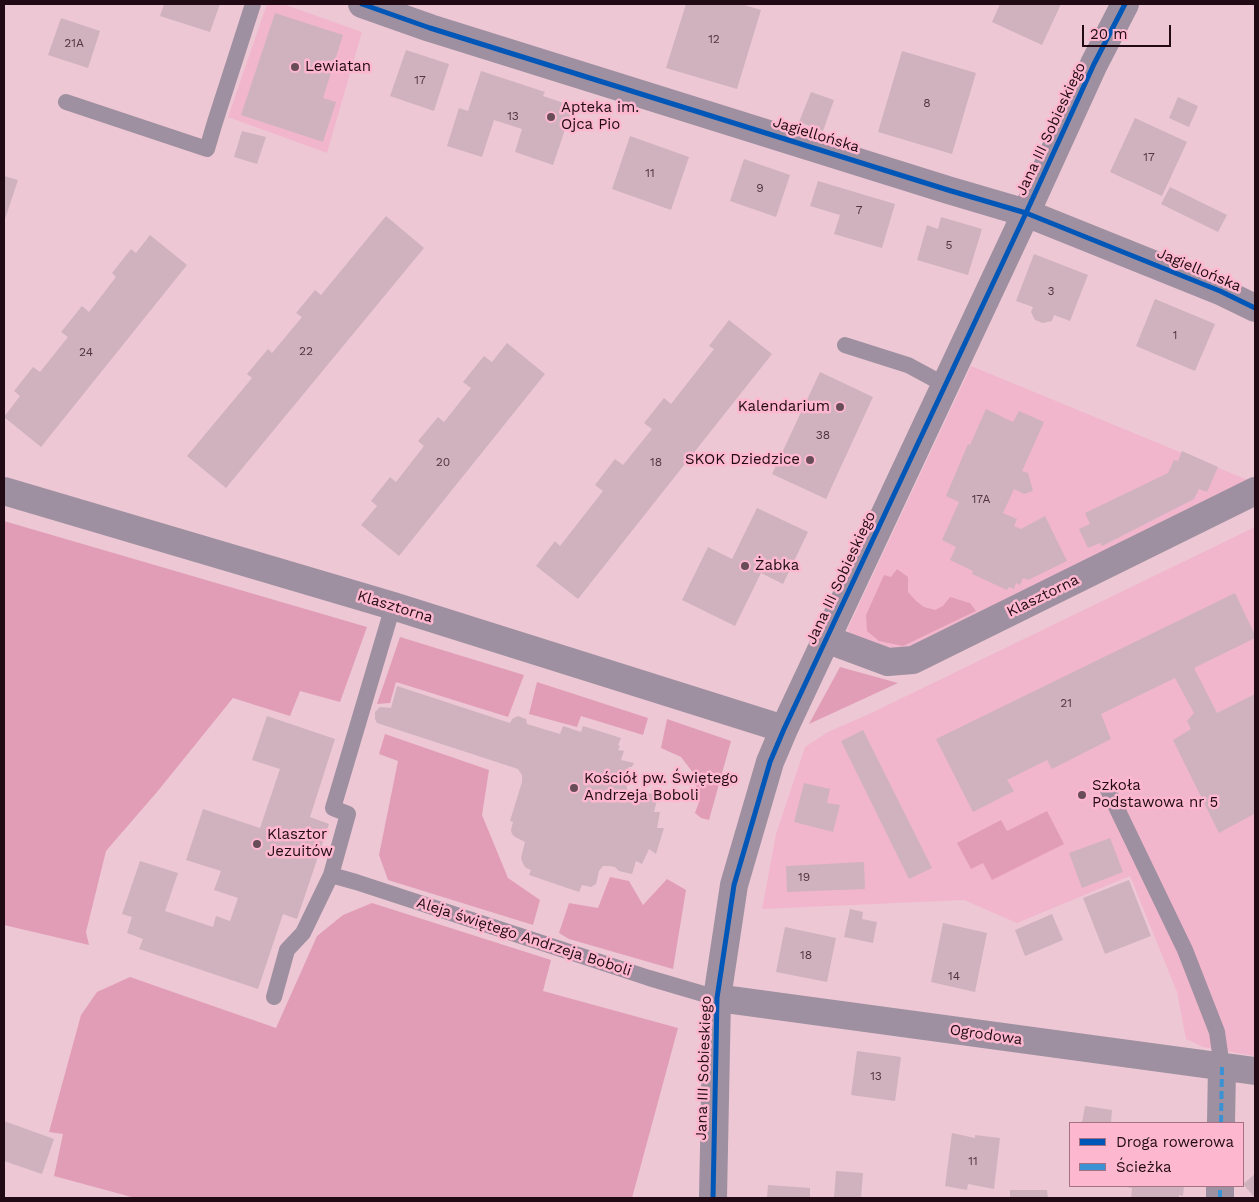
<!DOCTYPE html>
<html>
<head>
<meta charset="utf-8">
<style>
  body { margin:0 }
  #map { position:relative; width:1259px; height:1202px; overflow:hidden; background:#edc7d4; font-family:"Work Sans",sans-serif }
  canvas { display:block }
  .frame { position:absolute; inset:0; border:5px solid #210a13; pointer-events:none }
  .legend { position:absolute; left:1069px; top:1122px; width:175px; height:65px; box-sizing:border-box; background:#fdb7cf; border:1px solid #a57284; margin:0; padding:6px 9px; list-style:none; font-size:15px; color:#210a13 }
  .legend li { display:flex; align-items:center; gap:10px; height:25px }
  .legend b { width:25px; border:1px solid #a57284 }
  .scale { position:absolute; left:1082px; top:25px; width:89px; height:22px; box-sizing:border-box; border:2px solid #210a13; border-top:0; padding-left:6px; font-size:15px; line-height:18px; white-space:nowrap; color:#210a13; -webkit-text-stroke:4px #fdb7cf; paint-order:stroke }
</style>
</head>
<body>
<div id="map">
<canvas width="1259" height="1202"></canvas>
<div class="frame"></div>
<ul class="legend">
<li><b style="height:6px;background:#0057b8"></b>Droga rowerowa</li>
<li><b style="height:6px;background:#3a91d3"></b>Ścieżka</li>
</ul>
<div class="scale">20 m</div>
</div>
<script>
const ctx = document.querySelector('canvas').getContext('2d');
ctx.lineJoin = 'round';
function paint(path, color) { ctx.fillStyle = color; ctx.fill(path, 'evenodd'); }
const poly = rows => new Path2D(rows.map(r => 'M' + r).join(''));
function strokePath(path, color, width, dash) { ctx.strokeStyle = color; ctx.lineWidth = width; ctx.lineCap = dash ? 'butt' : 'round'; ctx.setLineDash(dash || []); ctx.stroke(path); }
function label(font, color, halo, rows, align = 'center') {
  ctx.font = font + ' "Work Sans",sans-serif'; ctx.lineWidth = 5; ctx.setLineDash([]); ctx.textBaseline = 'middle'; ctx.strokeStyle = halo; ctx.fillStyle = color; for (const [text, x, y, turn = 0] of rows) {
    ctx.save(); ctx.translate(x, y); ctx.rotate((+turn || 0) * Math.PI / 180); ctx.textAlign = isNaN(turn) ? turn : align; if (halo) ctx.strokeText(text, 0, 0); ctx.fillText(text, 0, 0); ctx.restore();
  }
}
const built = poly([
  [267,4,283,4,362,32,327,153,228,117],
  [971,366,1255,483,904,657,871,650,847,630],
  [1255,527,1255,1056,1203,1047,1186,1039,1177,992,1130,876,1017,923,964,900,762,909,776,834,805,747,828,732,867,715]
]);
const green = poly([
  [4,521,367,627,340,702,300,691,290,716,233,698,157,792,106,851,86,932,89,945,4,925],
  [897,569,908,577,908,592,916,601,924,607,935,610,943,606,950,597,970,603,976,611,903,646,879,641,867,631,866,615,884,575,891,577],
  [400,637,524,675,508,717,396,682,390,703,377,704],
  [840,667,898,683,809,724],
  [537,682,648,718,643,735,581,716,577,727,529,714],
  [667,719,731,741,709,820,701,818,695,813,699,802,694,774,681,757,661,748],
  [385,734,489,770,482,815,508,878,540,900,533,925,388,880,379,855,398,761,379,754],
  [1047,811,1064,844,992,880,983,863,971,869,957,843,1001,820,1007,831],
  [610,877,629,881,643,905,667,879,686,890,673,969,569,939,559,933,569,903,598,908],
  [372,903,551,960,543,991,678,1028,632,1198,135,1198,54,1176,63,1134,49,1132,81,1015,97,992,130,977,276,1028,317,936,343,915]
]);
const building = poly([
  [164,4,220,4,210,32,160,16],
  [686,4,741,4,761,10,737,89,666,68],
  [1000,4,1061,4,1042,45,992,22],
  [275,13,343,35,323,98,336,102,323,142,241,115],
  [61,18,100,31,88,68,48,55],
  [406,50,449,64,434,111,390,96],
  [902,51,976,73,952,154,878,132],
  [481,71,545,92,543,96,573,106,553,165,515,152,522,129,494,120,482,157,447,146,459,108,468,111],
  [811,92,834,100,823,131,799,122],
  [1178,97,1198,106,1189,127,1169,118],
  [1135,118,1187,142,1162,196,1110,172],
  [242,131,266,137,257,164,234,157],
  [630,136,689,157,671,210,612,189],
  [744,159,790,175,776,217,730,201],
  [4,176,18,180,4,222],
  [818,181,895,204,882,248,834,234,840,215,810,206],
  [1170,187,1227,215,1218,232,1161,204],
  [386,216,424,248,226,488,187,456,252,378,247,374,268,349,272,353,302,317,296,313,315,290,321,295],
  [941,217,982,229,968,275,917,260,927,225,938,229],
  [150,235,187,265,41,447,4,417,20,396,14,391,33,367,40,372,68,337,61,332,82,306,89,312,116,277,112,273,131,249,136,253],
  [1034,254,1088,275,1070,321,1054,315,1052,321,1043,323,1035,320,1031,312,1033,307,1016,301],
  [1155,299,1215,324,1195,371,1136,346],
  [729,320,772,354,578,599,536,566,555,541,560,546,603,491,595,485,615,459,623,465,652,429,644,423,664,398,671,404,714,349,709,346],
  [507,343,545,374,399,556,361,525,377,506,371,501,390,477,396,482,424,446,418,441,438,417,444,422,471,388,463,382,484,356,492,362],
  [820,372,873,397,826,499,772,474],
  [986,409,1013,422,1019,411,1044,422,1022,471,1028,473,1033,491,1024,494,1014,489,1003,513,1017,519,1014,526,1021,529,1045,516,1067,561,1028,580,1023,578,1020,585,1016,583,1014,589,1009,587,1007,590,972,574,973,571,950,560,956,547,942,540,959,502,946,496,968,444,970,445],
  [1182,451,1218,467,1207,492,1199,489,1194,499,1102,546,1100,543,1088,548,1079,529,1090,524,1085,513,1168,473,1174,460,1178,461],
  [757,508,808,532,783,584,761,573,735,626,682,600,708,547,732,559],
  [1235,593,1255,635,1255,638,1194,668,1217,713,1255,694,1255,817,1254,814,1219,833,1173,740,1191,729,1187,721,1194,713,1175,678,1101,714,1111,739,1052,769,1047,760,1007,780,1014,791,973,812,936,739],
  [397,686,510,723,512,719,518,716,526,719,527,724,560,734,563,726,581,732,583,726,621,738,618,745,620,746,618,750,624,751,621,760,634,763,632,767,629,767,626,781,627,789,629,792,634,794,645,792,658,796,654,812,660,812,657,828,664,828,656,854,649,849,642,864,636,861,632,874,619,871,615,867,610,866,603,866,599,871,596,884,591,887,582,885,579,892,529,875,531,870,526,868,523,864,521,858,525,842,515,837,512,834,511,830,513,822,510,821,522,782,522,775,518,769,377,723,375,719,375,712,380,707,391,708],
  [267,716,335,739,310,817,329,824,297,919,283,914,258,989,139,949,143,939,127,933,132,917,122,914,140,861,178,873,165,911,213,927,216,916,230,921,238,898,214,890,221,871,186,860,203,809,260,828,280,769,252,760],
  [863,730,932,868,909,879,841,741],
  [804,783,830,789,827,803,840,805,833,832,794,822],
  [1110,838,1123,872,1082,888,1069,853],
  [864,862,865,889,787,892,786,866],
  [1129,880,1151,936,1105,954,1083,898],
  [850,909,863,912,862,919,877,922,873,943,844,937],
  [1052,914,1063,940,1025,956,1015,930],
  [943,923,987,933,975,992,931,982],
  [785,927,836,938,827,982,776,972],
  [857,1051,901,1057,895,1101,851,1095],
  [1085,1106,1112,1110,1111,1123,1082,1123],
  [4,1121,54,1139,42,1174,4,1161],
  [952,1133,975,1138,975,1135,1000,1138,994,1189,968,1184,967,1190,945,1186],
  [836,1171,863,1173,861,1198,834,1198],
  [1255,1174,1255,1198,1243,1184],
  [768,1185,810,1188,810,1198,767,1198],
  [1127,1186,1184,1186,1183,1196,1179,1195,1179,1198,1131,1198,1132,1188,1127,1187],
  [1010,1190,1047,1190,1048,1198,1010,1198]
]);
const service = poly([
  [66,102,207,149,215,122,253,4],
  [845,345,908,365,945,385],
  [1108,790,1185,950,1217,1032,1222,1067],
  [331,875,356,882,649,978,717,998],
  [274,997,287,950,303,933,331,875,348,814,333,808,393,606]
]);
const minor = poly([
  [362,4,430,28,948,190,1026,213,1220,291,1255,308],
  [4,491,393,606,784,729],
  [826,639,888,662,913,660,1255,491],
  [717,998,1255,1071],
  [1221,1123,1222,1067],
  [713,1198,717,998,734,885,770,762,784,729,1026,213,1094,64,1125,4],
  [1220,1198,1220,1186]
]);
const quiet = poly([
  [1221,1123,1222,1067],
  [1220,1198,1220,1186]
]);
const cycleway = poly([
  [362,4,430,28,948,190,1026,213,1220,291,1255,308],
  [713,1198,717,998,734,885,770,762,784,729,1026,213,1094,64,1125,4]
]);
const markers = [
  [295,67,5,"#684c57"],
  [551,117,5,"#684c57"],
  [840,407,5,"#684c57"],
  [810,460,5,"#684c57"],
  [745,566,5,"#684c57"],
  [574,788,5,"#684c57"],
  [1082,795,5,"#684c57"],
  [257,844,5,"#684c57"]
];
const numberNames = [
  ["12",714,39],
  ["21A",74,43],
  ["17",420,80],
  ["8",927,103],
  ["13",513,116],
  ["17",1149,157],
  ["11",650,173],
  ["9",760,188],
  ["7",859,210],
  ["5",949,245],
  ["3",1051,291],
  ["1",1175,335],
  ["22",306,351],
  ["24",86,352],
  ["38",823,435],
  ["20",443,462],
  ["18",656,462],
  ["17A",981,499],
  ["21",1066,703],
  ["19",804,877],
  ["18",806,955],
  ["14",954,976],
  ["13",876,1076],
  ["11",973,1161]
];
const poiNames = [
  ["Lewiatan",305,67],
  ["Apteka im.",561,108],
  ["Ojca Pio",561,125],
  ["Kalendarium",830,407,"right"],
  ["SKOK Dziedzice",800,460,"right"],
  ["Żabka",755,566],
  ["Kościół pw. Świętego",584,779],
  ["Andrzeja Boboli",584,796],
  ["Szkoła",1092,786],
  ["Podstawowa nr 5",1092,803],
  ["Klasztor",267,835],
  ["Jezuitów",267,852]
];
const streetNames = [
  ["Jana III Sobieskiego",1051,129,-65],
  ["Jagiellońska",816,135,17],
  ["Jagiellońska",1199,270,23],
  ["Jana III Sobieskiego",841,578,-65],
  ["Klasztorna",1043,596,-26],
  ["Klasztorna",395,607,17],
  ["Aleja świętego Andrzeja Boboli",524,937,18],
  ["Ogrodowa",986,1035,8],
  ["Jana III Sobieskiego",704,1068,-88]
];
paint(built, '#f2b6cc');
paint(green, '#e29db6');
paint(building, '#cfb2bd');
strokePath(service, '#9e90a0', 16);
strokePath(minor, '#9e90a0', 28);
strokePath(quiet, '#3a91d3', 4, [8, 4]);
strokePath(cycleway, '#0057b8', 5);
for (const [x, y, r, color] of markers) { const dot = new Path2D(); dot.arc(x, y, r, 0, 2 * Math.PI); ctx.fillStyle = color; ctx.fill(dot); strokePath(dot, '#fdb7cf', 2); }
label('12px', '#4e353e', null, numberNames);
label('15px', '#210a13', '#fdb7cf', poiNames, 'left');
label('15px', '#210a13', '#fdb7cf', streetNames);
</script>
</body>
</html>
